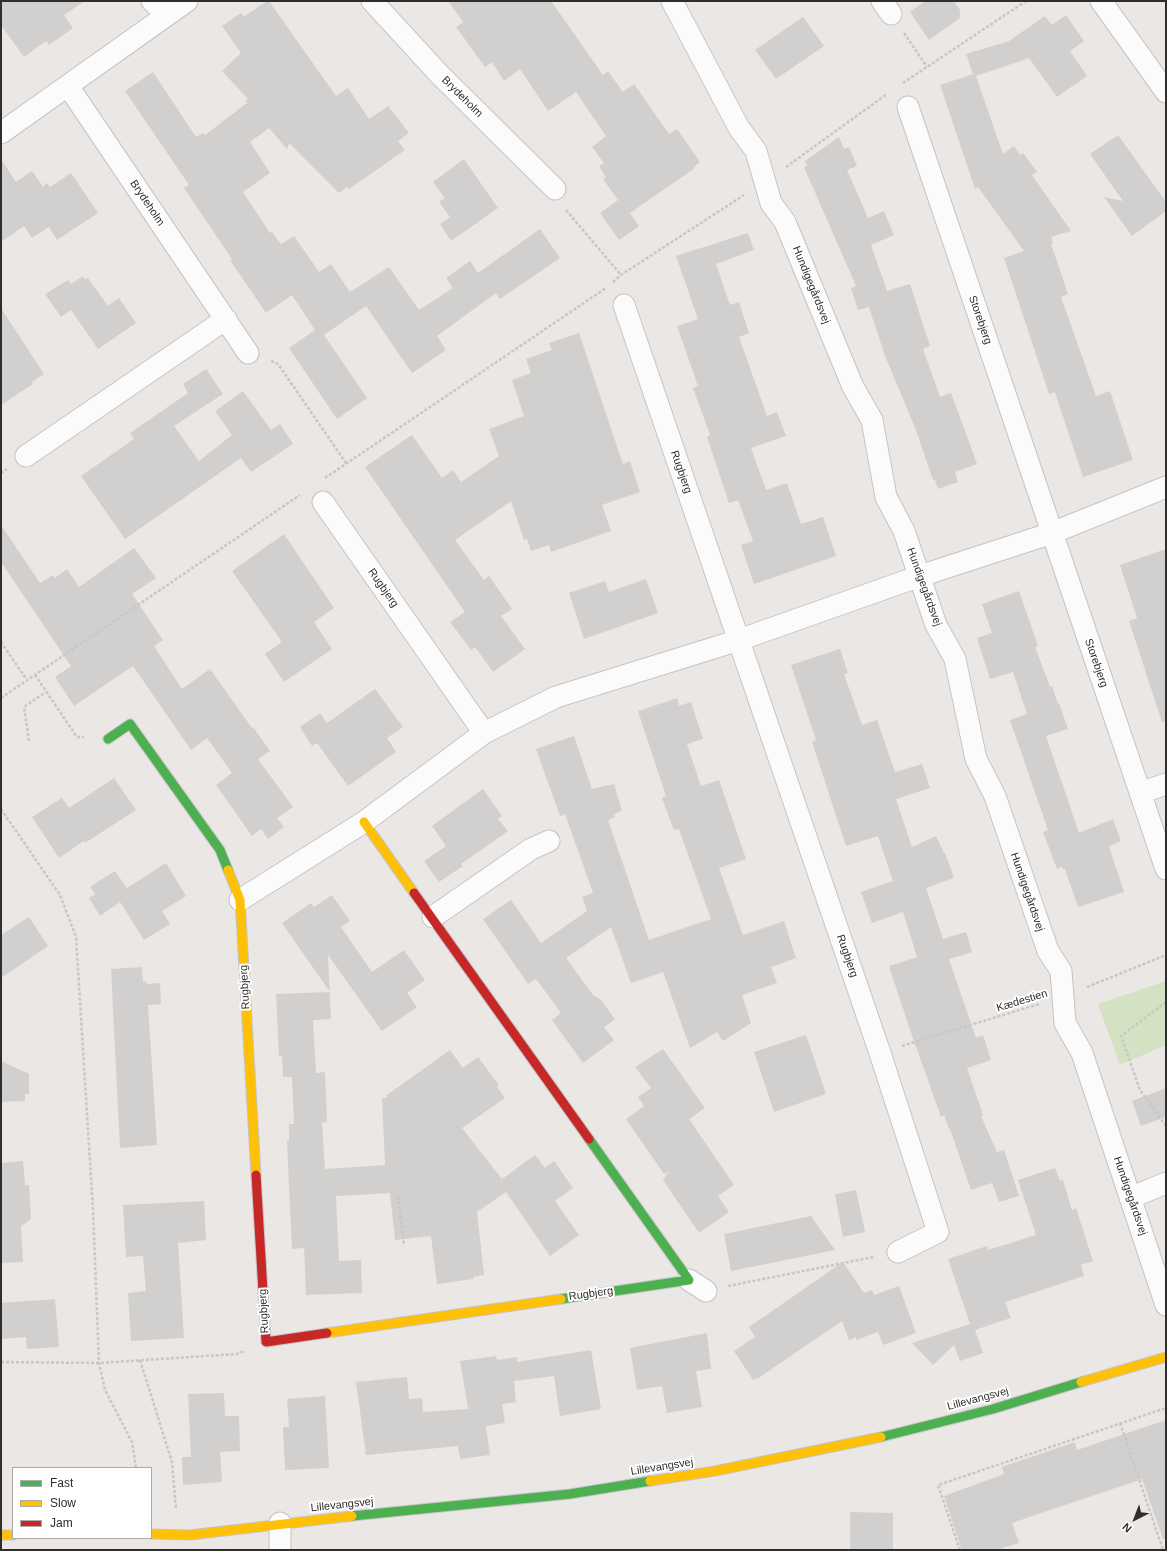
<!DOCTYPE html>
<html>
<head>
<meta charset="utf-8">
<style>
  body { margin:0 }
  #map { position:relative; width:1167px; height:1551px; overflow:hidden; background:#eae7e5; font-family:Helvetica,sans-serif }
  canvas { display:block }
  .frame { position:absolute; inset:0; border:2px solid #2e2e2e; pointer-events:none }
  .legend { position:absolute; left:12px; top:1467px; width:140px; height:72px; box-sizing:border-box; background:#fff; border:1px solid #ababab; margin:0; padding:5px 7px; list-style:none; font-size:12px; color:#2e2e2e }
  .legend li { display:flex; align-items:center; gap:8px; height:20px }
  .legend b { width:20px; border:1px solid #ababab }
  .north { position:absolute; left:1115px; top:1499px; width:40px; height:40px; -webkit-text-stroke:3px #fff; paint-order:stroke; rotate:222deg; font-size:11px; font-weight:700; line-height:16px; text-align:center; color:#2e2e2e }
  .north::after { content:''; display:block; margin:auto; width:14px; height:18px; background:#2e2e2e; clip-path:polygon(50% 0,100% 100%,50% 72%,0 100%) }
</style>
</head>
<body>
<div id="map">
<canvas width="1167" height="1551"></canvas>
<div class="frame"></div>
<ul class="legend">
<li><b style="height:5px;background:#4caf50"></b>Fast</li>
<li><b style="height:5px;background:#ffc107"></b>Slow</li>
<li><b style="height:5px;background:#c62828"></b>Jam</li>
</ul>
<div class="north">N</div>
</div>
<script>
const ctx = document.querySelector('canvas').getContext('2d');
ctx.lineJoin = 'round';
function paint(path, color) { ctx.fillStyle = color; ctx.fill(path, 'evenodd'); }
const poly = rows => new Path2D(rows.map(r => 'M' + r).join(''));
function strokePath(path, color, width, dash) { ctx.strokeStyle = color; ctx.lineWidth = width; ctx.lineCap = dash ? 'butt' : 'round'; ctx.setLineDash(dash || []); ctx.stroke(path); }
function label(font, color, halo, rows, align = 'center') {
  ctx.font = font + ' Helvetica,sans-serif'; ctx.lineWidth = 4; ctx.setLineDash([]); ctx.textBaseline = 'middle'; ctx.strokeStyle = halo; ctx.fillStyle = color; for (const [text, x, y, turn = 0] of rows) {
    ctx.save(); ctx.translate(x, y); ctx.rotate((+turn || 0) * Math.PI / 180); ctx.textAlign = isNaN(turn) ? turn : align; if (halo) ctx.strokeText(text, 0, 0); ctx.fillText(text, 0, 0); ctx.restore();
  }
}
const green = poly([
  [1166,981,1166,1045,1120,1065,1098,1004]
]);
const building = poly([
  [1,1,85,1,64,15,73,28,49,45,46,41,24,57,1,25],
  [267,1,269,1,336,96,348,88,369,119,388,106,409,133,398,141,405,150,349,189,347,187,339,193,289,143,287,149,269,128,250,142,270,173,243,192,270,233,272,232,281,244,294,236,319,272,331,264,350,292,389,267,419,310,453,288,446,278,470,261,478,273,540,229,560,258,500,299,496,293,437,336,446,350,412,373,366,306,324,335,367,398,337,419,289,348,315,330,292,295,266,313,230,260,232,259,184,188,189,185,125,91,153,72,196,137,203,133,205,135,247,103,245,101,248,99,222,71,241,53,222,26,241,13,244,17],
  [448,1,551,1,603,75,608,71,623,92,634,84,669,134,677,129,700,162,694,167,695,168,630,213,639,226,619,240,600,213,618,200,603,179,606,177,599,166,604,163,592,147,606,136,576,92,548,111,520,69,504,81,492,62,485,67,456,27,463,22],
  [925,1,954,1,960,10,960,18,929,40,910,12],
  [1066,15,1084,41,1070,51,1087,76,1057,97,1029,58,976,76,1003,154,1014,146,1020,155,1023,153,1037,172,1032,175,1071,231,1051,237,1053,243,1051,244,1068,294,1061,297,1096,396,1110,391,1133,460,1083,477,1055,392,1049,394,1004,258,1024,251,978,187,975,189,940,85,973,74,966,54,1009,41,1045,16,1052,25],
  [803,17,824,46,776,79,755,50],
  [1118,135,1166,202,1166,211,1132,236,1104,197,1123,201,1090,154],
  [839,137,844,149,849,147,857,166,847,170,868,218,884,211,894,235,871,245,887,291,910,284,930,346,923,349,940,397,951,393,977,464,955,472,958,482,938,489,935,480,933,480,916,430,885,356,869,307,858,310,851,288,856,286,804,167,807,166,805,161],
  [1,159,16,182,32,171,43,187,47,183,50,187,71,173,98,213,57,240,49,227,32,238,24,226,1,242],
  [464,159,498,208,451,241,440,224,450,217,439,202,445,198,433,182],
  [748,233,754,250,716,264,730,305,739,302,749,333,739,337,767,416,777,412,786,436,751,448,766,490,787,483,801,524,823,517,836,556,754,584,741,545,753,541,738,500,729,503,707,437,710,435,693,388,698,386,677,326,698,319,676,256],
  [83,276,85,279,88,278,108,306,119,298,136,323,98,349,71,310,61,317,45,294,68,280,71,284],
  [1,308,44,374,32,382,33,384,1,405],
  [579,333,623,464,630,461,640,492,602,505,611,531,551,552,549,545,531,551,527,539,524,540,511,501,455,540,484,580,489,576,512,609,501,616,525,649,493,672,475,647,471,650,450,622,465,612,365,467,412,435,442,478,453,470,461,482,499,456,489,429,524,416,512,380,531,373,526,359,552,350,549,343],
  [206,369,223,394,174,426,199,461,232,435,215,411,243,391,271,430,280,424,293,444,251,472,241,458,125,539,81,476,134,439,130,433,188,393,183,384],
  [1,525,40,583,53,575,55,578,67,569,79,587,134,548,156,578,132,594,163,640,154,646,182,689,210,669,252,728,253,727,270,751,258,759,293,807,277,818,284,827,268,839,261,829,252,836,216,785,232,773,207,738,191,750,133,666,74,706,55,677,71,666,1,562],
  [284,534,334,608,314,622,332,649,284,682,265,654,281,643,280,639,232,571],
  [1166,549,1166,721,1162,722,1129,621,1137,618,1120,565],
  [646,579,658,613,584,639,569,593,605,581,609,592],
  [1019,591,1038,646,1035,647,1050,687,1052,686,1058,704,1059,703,1068,729,1046,736,1079,833,1113,819,1121,841,1109,846,1124,892,1078,907,1065,869,1063,870,1062,867,1057,869,1043,832,1048,830,1010,720,1027,714,1013,672,990,679,977,638,992,633,982,604],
  [840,649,848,673,844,674,862,725,877,720,895,772,922,764,930,788,896,799,912,847,936,836,944,853,945,853,954,878,926,888,943,939,966,932,972,952,949,959,976,1038,983,1035,991,1060,967,1068,983,1115,981,1116,997,1152,1004,1150,1019,1196,999,1202,992,1183,971,1190,950,1129,949,1129,944,1115,941,1117,909,1027,889,966,917,957,903,912,872,923,861,892,893,881,878,836,846,846,812,742,816,740,791,665],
  [375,689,403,727,387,738,396,752,348,786,317,743,312,746,300,727,320,713,327,723],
  [677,698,679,706,691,702,703,739,687,744,701,786,719,780,746,859,719,868,743,935,784,921,796,958,771,967,777,983,742,995,751,1023,723,1041,717,1032,690,1048,663,972,631,983,611,927,566,958,593,995,601,1000,615,1019,604,1027,614,1040,583,1063,552,1020,561,1013,536,979,528,984,483,919,511,900,541,943,587,911,582,897,593,893,565,814,560,816,536,749,574,736,592,789,614,784,622,811,614,814,615,817,608,820,649,940,711,919,679,829,674,830,662,798,666,796,638,711],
  [114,778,136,810,85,843,84,841,59,858,32,817,62,798,69,808],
  [483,789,502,816,498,819,508,831,461,864,463,866,439,882,424,861,446,846,432,826],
  [166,863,186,896,162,911,170,924,144,940,120,902,100,916,89,898,95,894,90,887,115,871,127,888],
  [332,895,350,921,341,927,372,972,404,950,425,980,407,993,417,1007,382,1031,328,955,331,1019,313,1020,316,1073,325,1072,327,1122,322,1123,325,1169,385,1165,382,1098,387,1098,387,1095,450,1050,463,1068,478,1057,499,1085,497,1087,505,1098,462,1128,502,1179,535,1155,545,1168,554,1161,573,1188,555,1201,579,1235,550,1256,506,1192,477,1212,484,1275,473,1277,473,1279,437,1284,431,1236,395,1240,390,1193,336,1196,339,1261,361,1260,362,1293,306,1295,304,1248,292,1249,287,1141,289,1141,289,1124,294,1124,292,1077,283,1077,282,1056,279,1056,276,994,330,992,282,923,311,903,314,907],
  [29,917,48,946,1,978,1,935],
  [142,967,143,982,146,981,147,984,160,983,161,1004,148,1005,157,1145,120,1148,111,969],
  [806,1035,826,1094,774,1112,754,1052],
  [663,1049,705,1108,689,1119,734,1185,718,1196,729,1212,699,1233,663,1180,669,1171,664,1174,626,1119,644,1106,638,1097,651,1088,635,1067],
  [1,1061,29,1074,29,1094,25,1094,25,1101,1,1102],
  [1166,1088,1166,1117,1141,1126,1132,1101],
  [23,1161,25,1185,29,1185,31,1219,21,1226,23,1262,1,1263,1,1163],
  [1055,1168,1060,1181,1063,1180,1072,1210,1076,1208,1093,1261,1081,1265,1084,1276,1005,1302,1011,1318,975,1330,983,1353,960,1361,954,1345,933,1365,912,1343,970,1324,948,1259,987,1246,988,1250,1036,1235,1018,1180],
  [856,1190,865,1232,843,1237,835,1194],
  [204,1201,206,1240,178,1243,184,1338,131,1341,128,1293,146,1291,143,1256,126,1257,123,1205],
  [811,1216,835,1250,731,1271,724,1234],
  [843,1262,864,1293,872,1290,874,1295,899,1286,916,1333,883,1345,878,1332,856,1340,856,1337,849,1340,842,1321,757,1379,756,1378,753,1380,734,1351,755,1337,749,1327],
  [55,1299,59,1347,27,1349,26,1337,1,1339,1,1303],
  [707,1333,711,1369,696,1371,702,1407,667,1413,662,1386,637,1390,630,1348],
  [591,1350,601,1409,560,1416,554,1376,514,1381,516,1402,502,1404,505,1423,486,1426,490,1455,460,1459,458,1446,366,1455,356,1382,407,1377,409,1399,422,1398,423,1412,468,1409,460,1361,496,1356,497,1360,517,1357,517,1362],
  [224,1393,225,1416,239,1416,240,1451,220,1452,222,1482,183,1485,182,1457,191,1457,188,1394],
  [325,1396,329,1468,285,1470,283,1427,289,1427,287,1399],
  [1166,1420,1166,1539,1163,1539,1142,1479,1012,1523,1019,1543,996,1550,962,1550,944,1496,1004,1474,1002,1467,1075,1442,1077,1450],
  [850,1512,893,1513,893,1550,850,1550]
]);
const path = poly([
  [904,33,927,67],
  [903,83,1026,1],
  [786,167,887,94],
  [566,210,621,275],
  [613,282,621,275,744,195],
  [271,361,278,364,346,463],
  [1,473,7,469],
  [325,478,606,288],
  [1,642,27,680],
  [35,675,77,737,84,737],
  [1,698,300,495],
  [29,741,24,707,46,692],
  [1,809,60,895,76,937,93,1210,99,1363,105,1390,132,1442,136,1468],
  [1087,987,1166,955],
  [1166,1002,1121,1036,1140,1090,1166,1126],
  [902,1046,1039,1004],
  [398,1196,404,1245],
  [728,1286,874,1257],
  [140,1360,172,1462,176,1510],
  [1,1362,99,1363,237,1354,244,1351],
  [1120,1423,1163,1550],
  [960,1550,938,1485,1166,1408]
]);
const street = poly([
  [152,1,167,15],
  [372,1,440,75,555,189],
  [672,1,739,128,756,151,771,203,785,222,853,387,872,420,886,497,904,531,936,625,955,659,976,759,995,796,1048,951,1061,971,1065,1023,1082,1053,1166,1305],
  [882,1,891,14],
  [1101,1,1166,92],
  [68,86,248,353],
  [908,107,1166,869],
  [1,133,187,1],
  [624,305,880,1053,938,1232,898,1252],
  [26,456,226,319],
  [323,502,484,733],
  [1140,793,1166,784],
  [240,900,364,822,484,733,556,697,739,640,920,576,1052,533,1166,487],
  [433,917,531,849,549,841],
  [1130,1198,1166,1183],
  [689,1280,706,1291],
  [280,1550,280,1523]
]);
const fast = poly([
  [108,739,130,724,220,850,228,870],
  [561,1299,689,1280,589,1139],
  [881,1437,993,1409,1081,1382],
  [352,1516,570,1494,650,1481]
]);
const slow = poly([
  [364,822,414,893],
  [228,870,240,900,256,1175],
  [327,1333,561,1299],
  [1081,1382,1166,1357],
  [650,1481,715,1471,881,1437],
  [151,1534,190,1535,352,1516],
  [1,1535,13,1535]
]);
const jam = poly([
  [414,893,589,1139],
  [256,1175,266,1342,327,1333]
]);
const streetNames = [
  ["Brydeholm",462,97,45],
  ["Brydeholm",147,203,56],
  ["Hundigegårdsvej",811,285,68],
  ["Storebjerg",980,320,71],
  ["Rugbjerg",681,472,71],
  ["Hundigegårdsvej",924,587,70],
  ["Rugbjerg",383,588,55],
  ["Storebjerg",1096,663,71],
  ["Hundigegårdsvej",1027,892,71],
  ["Rugbjerg",847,956,71],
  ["Rugbjerg",245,987,-93],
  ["Kædestien",1022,1001,-17],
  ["Hundigegårdsvej",1130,1196,71],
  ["Rugbjerg",591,1294,-8],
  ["Rugbjerg",264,1311,-93],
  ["Lillevangsvej",978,1399,-15],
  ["Lillevangsvej",662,1467,-9],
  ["Lillevangsvej",342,1505,-6]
];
paint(green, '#d3e2c2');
paint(building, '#d2d0ce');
strokePath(street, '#c5c4c5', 23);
strokePath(fast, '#c5c4c5', 11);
strokePath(slow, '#c5c4c5', 11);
strokePath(jam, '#c5c4c5', 11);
strokePath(path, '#c7c7c7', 2.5, [3, 2]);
strokePath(street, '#fcfbfb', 21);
strokePath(fast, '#4caf50', 9);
strokePath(slow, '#ffc107', 9);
strokePath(jam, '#c62828', 9);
label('11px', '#2e2e2e', '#fff', streetNames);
</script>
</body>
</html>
